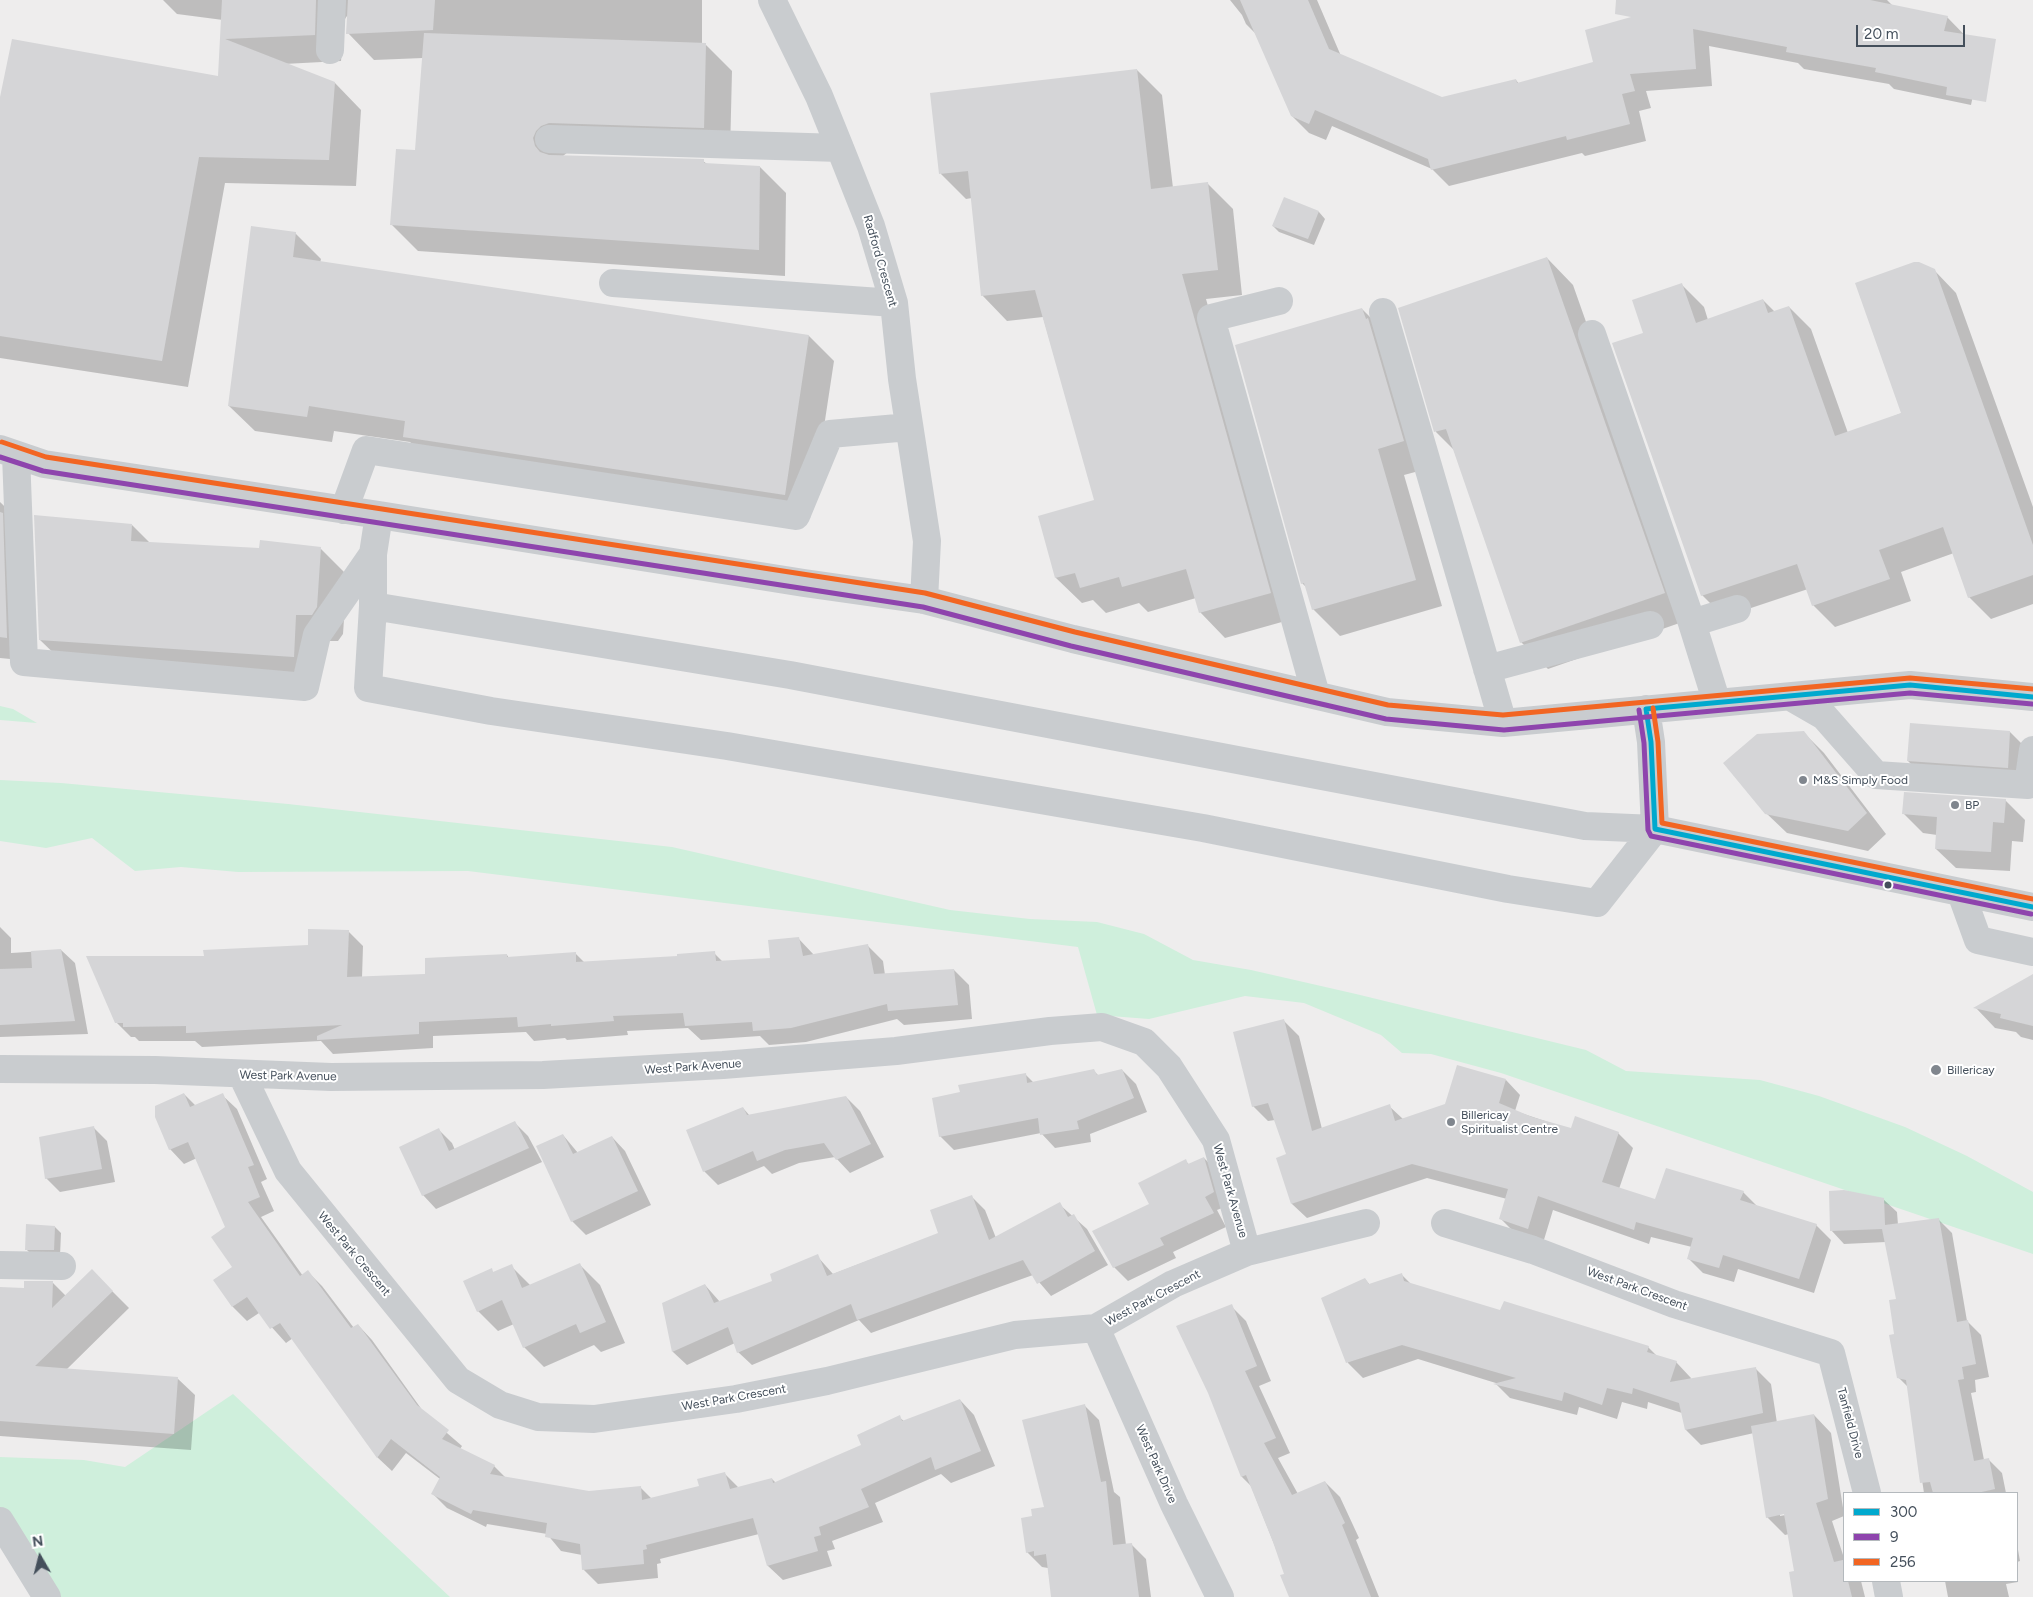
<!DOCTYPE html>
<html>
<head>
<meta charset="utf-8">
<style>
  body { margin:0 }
  #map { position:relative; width:2033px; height:1597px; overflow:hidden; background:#eeeded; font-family:Figtree,sans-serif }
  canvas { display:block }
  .legend { position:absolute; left:1843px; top:1492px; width:175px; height:90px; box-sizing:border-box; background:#fff; border:1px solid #b4b9bd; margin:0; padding:6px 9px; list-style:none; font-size:15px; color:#444f5b }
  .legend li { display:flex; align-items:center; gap:10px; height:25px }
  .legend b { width:25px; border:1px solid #b4b9bd }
  .north { position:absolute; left:15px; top:1532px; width:50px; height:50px; -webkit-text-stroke:4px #fff; paint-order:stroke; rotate:352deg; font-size:14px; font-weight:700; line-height:20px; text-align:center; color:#444f5b }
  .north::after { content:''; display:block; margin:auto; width:18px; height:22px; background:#444f5b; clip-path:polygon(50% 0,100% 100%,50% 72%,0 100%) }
  .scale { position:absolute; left:1856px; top:25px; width:109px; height:22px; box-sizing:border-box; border:2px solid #444f5b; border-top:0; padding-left:6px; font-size:15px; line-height:18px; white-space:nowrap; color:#444f5b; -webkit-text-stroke:4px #fff; paint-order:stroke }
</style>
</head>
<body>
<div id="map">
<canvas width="2033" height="1597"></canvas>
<ul class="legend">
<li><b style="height:6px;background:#00a9ce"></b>300</li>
<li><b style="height:6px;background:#8e44ad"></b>9</li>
<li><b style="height:6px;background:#f26522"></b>256</li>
</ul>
<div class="north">N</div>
<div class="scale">20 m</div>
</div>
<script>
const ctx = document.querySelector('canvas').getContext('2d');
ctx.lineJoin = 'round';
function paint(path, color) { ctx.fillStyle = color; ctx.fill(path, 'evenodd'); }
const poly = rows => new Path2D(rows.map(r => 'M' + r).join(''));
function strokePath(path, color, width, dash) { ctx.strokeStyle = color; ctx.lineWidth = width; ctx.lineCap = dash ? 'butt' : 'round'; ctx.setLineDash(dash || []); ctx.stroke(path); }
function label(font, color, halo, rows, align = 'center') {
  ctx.font = font + ' Figtree,sans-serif'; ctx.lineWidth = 4; ctx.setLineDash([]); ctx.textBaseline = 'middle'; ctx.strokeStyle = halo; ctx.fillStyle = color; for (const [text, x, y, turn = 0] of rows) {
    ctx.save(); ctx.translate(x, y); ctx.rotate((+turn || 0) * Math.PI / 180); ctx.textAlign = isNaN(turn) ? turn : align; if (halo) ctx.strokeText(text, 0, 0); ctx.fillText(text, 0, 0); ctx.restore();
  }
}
const green = poly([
  [0,706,13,709,37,723,0,720],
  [0,780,61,783,288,804,672,847,950,910,1030,919,1097,922,1144,934,1193,960,1251,970,1356,994,1586,1050,1626,1071,1760,1080,1819,1096,1905,1127,1967,1156,2033,1192,2033,1254,1501,1073,1431,1054,1402,1053,1381,1035,1304,1003,1245,996,1149,1019,1097,1015,1078,947,468,871,238,872,181,867,135,871,92,838,46,848,0,841],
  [233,1394,450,1597,47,1597,0,1521,0,1457,84,1460,125,1467]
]);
const shadow = poly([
  [163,0,702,0,702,45,706,45,732,71,730,154,568,152,563,156,703,161,707,164,760,167,786,193,785,276,418,251,391,224,416,151,423,58,374,60,348,33,347,16,345,19,341,61,284,64,335,83,361,110,356,186,225,183,188,387,0,358,0,104,219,77,223,20,177,14],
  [1230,0,1317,0,1341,56,1441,99,1516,80,1519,84,1595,63,1633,18,1632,0,1887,0,1893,6,1947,17,1982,53,1971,105,1894,89,1889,84,1804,69,1798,63,1709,46,1712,86,1646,91,1651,108,1639,111,1646,141,1585,156,1582,153,1449,186,1432,169,1332,126,1326,140,1309,133,1292,116,1256,34,1246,24,1242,15],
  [1137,70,1162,95,1173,188,1208,184,1233,209,1242,295,1206,299,1296,618,1225,638,1200,612,1196,598,1148,612,1139,603,1106,613,1093,600,1082,603,1056,578,1039,517,1096,501,1043,317,1007,321,982,295,972,198,966,199,941,174,931,94],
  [1285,198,1319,212,1325,219,1314,245,1279,232,1273,226],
  [295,233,321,259,320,263,809,336,834,361,810,519,430,462,410,442,334,431,332,442,255,431,229,406],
  [1547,258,1573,285,1691,619,1548,669,1521,642,1455,451,1436,432,1400,309],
  [1934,270,1956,293,2033,507,2033,604,1991,619,1969,597,1954,553,1901,572,1911,601,1835,627,1813,605,1808,589,1724,617,1702,595,1645,333,1682,285,1704,307,1708,320,1763,300,1775,312,1789,307,1811,329,1848,433,1902,413],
  [1362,309,1388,335,1430,468,1404,475,1442,606,1340,636,1313,609,1307,588,1302,583],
  [0,502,26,527,31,661,0,658],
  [132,525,150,543,261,549,320,548,347,575,343,634,338,641,322,641,320,683,67,666,40,640],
  [2010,732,2030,752,2028,788,1928,781,1908,761],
  [1804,733,1824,753,1886,834,1868,851,1787,833,1766,813],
  [2005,800,2025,820,2023,842,2012,841,2010,871,1956,868,1936,849,1937,835,1923,833,1904,814],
  [0,927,11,938,11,953,61,950,75,963,88,1034,0,1037],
  [348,931,363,946,362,978,427,975,507,955,509,958,575,953,585,963,678,957,714,953,723,962,771,959,798,938,814,955,868,946,883,961,885,975,954,970,969,985,972,1019,904,1025,897,1019,806,1042,769,1045,760,1036,701,1040,688,1028,627,1031,628,1035,567,1040,565,1038,534,1041,526,1032,433,1036,433,1048,333,1054,321,1041,202,1047,195,1041,139,1041,135,1037,131,1037,116,1022,205,957,309,946],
  [2033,978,2033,1040,2021,1037,2016,1032,1995,1028,1976,1008],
  [1284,1021,1299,1036,1322,1129,1389,1106,1403,1119,1446,1105,1506,1080,1520,1095,1515,1111,1572,1130,1618,1133,1633,1148,1619,1189,1656,1200,1743,1192,1758,1207,1816,1225,1831,1240,1814,1293,1738,1269,1734,1282,1703,1273,1688,1258,1692,1247,1651,1237,1649,1244,1553,1210,1543,1243,1516,1234,1501,1219,1507,1199,1427,1178,1307,1218,1292,1204,1288,1154,1275,1120,1268,1121,1253,1106],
  [1122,1070,1136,1084,1147,1112,1090,1134,1091,1142,1055,1148,1041,1133,954,1150,940,1136,961,1093,1025,1074,1034,1083,1094,1071,1099,1076],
  [184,1094,196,1106,222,1095,237,1109,267,1179,261,1182,274,1211,261,1217,303,1276,308,1272,322,1286,354,1328,358,1325,372,1340,425,1414,462,1446,460,1449,494,1466,506,1478,589,1492,640,1487,652,1499,700,1487,725,1474,739,1488,772,1479,776,1483,863,1446,899,1417,905,1422,960,1400,974,1415,995,1466,951,1483,941,1474,875,1503,883,1522,832,1541,835,1549,827,1551,832,1566,783,1580,768,1566,759,1534,660,1559,661,1563,657,1564,658,1578,598,1584,583,1569,582,1555,561,1551,547,1534,487,1524,486,1527,447,1508,433,1494,440,1479,406,1453,392,1471,377,1457,293,1338,286,1343,259,1313,247,1321,233,1307,215,1280,233,1268,227,1227,197,1158,184,1164,170,1149],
  [846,1097,860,1111,884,1157,850,1173,835,1157,799,1163,772,1174,764,1166,718,1185,704,1171,743,1108,750,1116],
  [515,1123,528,1136,542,1162,436,1209,423,1195,438,1129,452,1143,455,1150],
  [94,1128,107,1141,115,1182,60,1192,46,1178],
  [563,1135,578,1153,612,1137,625,1151,651,1205,586,1235,572,1221],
  [1204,1158,1218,1172,1227,1206,1217,1210,1226,1227,1173,1252,1176,1258,1128,1281,1114,1267,1151,1204,1185,1161,1190,1165],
  [972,1197,985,1210,996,1238,1059,1204,1087,1229,1108,1265,1051,1296,1033,1275,871,1333,859,1320,752,1365,738,1352,735,1343,687,1365,673,1352,664,1304,705,1285,720,1302,774,1281,817,1256,833,1274,940,1233],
  [1883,1199,1897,1212,1898,1225,1938,1219,1952,1233,1967,1321,1981,1335,1989,1377,1975,1380,1976,1392,1971,1393,1984,1460,1988,1459,2002,1473,2006,1493,1924,1493,1908,1387,1898,1377,1896,1335,1897,1300,1886,1242,1844,1244,1831,1230],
  [55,1227,61,1233,60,1256,33,1256,26,1249],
  [580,1265,600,1285,625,1343,601,1352,594,1345,544,1367,524,1347,514,1324,498,1331,478,1311,491,1270,494,1273,511,1266,531,1286],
  [1401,1274,1411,1284,1501,1312,1648,1347,1658,1357,1676,1362,1691,1378,1690,1380,1756,1369,1771,1384,1777,1423,1814,1415,1831,1433,1844,1514,1844,1516,1832,1521,1844,1558,1844,1581,1861,1581,1865,1597,1794,1597,1796,1572,1789,1534,1785,1535,1767,1517,1754,1433,1701,1445,1686,1430,1682,1413,1648,1402,1647,1409,1622,1402,1617,1419,1579,1407,1577,1415,1510,1398,1496,1384,1499,1384,1418,1359,1363,1378,1348,1363,1322,1299,1365,1279,1370,1285],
  [1790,1512,1791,1514,1780,1516,1780,1514],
  [53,1283,66,1296,109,1288,129,1308,66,1370,177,1378,195,1395,191,1450,0,1436,0,1288,25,1289],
  [1231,1306,1246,1321,1271,1381,1259,1386,1290,1453,1278,1458,1298,1494,1325,1482,1340,1497,1359,1538,1356,1540,1379,1597,1290,1597,1286,1574,1251,1486,1242,1477,1209,1393],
  [1084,1405,1099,1420,1114,1492,1120,1497,1126,1545,1131,1544,1146,1559,1151,1597,1052,1597,1048,1568,1042,1567,1027,1552,1034,1517,1045,1508],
  [2017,1544,2020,1561,2017,1562],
  [2017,1576,2018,1582,2006,1584,2009,1597,1948,1597,1945,1581,2017,1581]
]);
const building = poly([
  [222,0,316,0,315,35,225,39,335,82,329,160,199,157,162,361,0,336,0,97,12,39,218,76],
  [348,0,435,0,433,30,346,34],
  [1240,0,1308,0,1329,49,1442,97,1516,79,1517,83,1593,62,1585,30,1631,17,1615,14,1616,0,1870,0,1948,16,1944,31,1996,39,1986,102,1946,95,1947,87,1875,72,1876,68,1786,52,1787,47,1693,29,1696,69,1630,74,1635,91,1622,94,1630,124,1567,140,1566,136,1431,170,1428,159,1315,110,1309,124,1291,116],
  [424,33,706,43,704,128,549,123,541,126,536,131,533,138,535,146,540,152,549,155,704,159,704,163,760,166,759,250,390,225,396,149,415,150],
  [1137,69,1151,189,1208,182,1218,270,1182,274,1271,593,1199,613,1186,569,1122,587,1119,577,1080,588,1075,573,1055,578,1038,516,1094,500,1035,290,981,296,968,171,939,174,930,93],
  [1284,197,1319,211,1308,239,1272,226],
  [251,226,296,232,293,257,809,335,785,495,403,437,405,421,309,406,307,417,228,406],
  [1547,257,1665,593,1520,643,1446,429,1434,432,1398,308],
  [1914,262,1919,262,1935,269,2033,545,2033,575,1968,598,1943,527,1879,550,1890,579,1812,606,1797,564,1701,596,1612,343,1643,333,1632,300,1682,283,1696,323,1763,299,1768,313,1789,306,1835,436,1901,413,1855,283],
  [1362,308,1366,319,1368,318,1404,441,1378,449,1416,580,1312,610,1304,583,1301,584,1235,345],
  [0,512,3,513,7,638,0,637],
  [34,515,132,524,131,541,259,548,260,540,321,547,317,607,312,615,296,615,294,657,39,640],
  [1910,723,2010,731,2008,768,1907,761],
  [1804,731,1867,813,1848,831,1765,814,1723,763,1757,734],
  [1904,792,2006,799,2004,823,1993,822,1991,852,1935,849,1937,817,1902,814],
  [308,929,349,930,347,977,425,974,425,958,507,954,507,957,576,952,576,962,677,956,677,954,715,951,716,961,770,958,768,940,799,937,803,956,868,944,874,974,954,969,958,1005,888,1011,887,1004,791,1028,753,1031,752,1022,685,1026,683,1013,613,1016,614,1021,551,1026,551,1024,518,1027,517,1017,419,1022,419,1034,317,1040,317,1036,342,1025,186,1033,186,1026,123,1027,123,1023,115,1023,86,956,204,956,203,950,308,945],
  [61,949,75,1021,0,1025,0,969,32,968,31,951],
  [2033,974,2033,1026,2000,1018,2001,1014,1973,1008],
  [1284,1019,1312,1131,1390,1104,1395,1121,1445,1104,1457,1065,1506,1079,1499,1103,1532,1117,1571,1128,1575,1116,1619,1132,1602,1182,1655,1199,1666,1168,1744,1191,1740,1200,1817,1224,1799,1279,1723,1255,1719,1268,1687,1259,1693,1238,1636,1222,1634,1230,1538,1196,1528,1229,1499,1219,1508,1189,1412,1164,1291,1204,1276,1158,1286,1154,1268,1103,1252,1107,1233,1032],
  [1094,1069,1097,1075,1122,1069,1134,1098,1077,1121,1079,1129,1040,1135,1038,1118,939,1137,932,1098,960,1092,958,1085,1026,1073,1027,1083],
  [184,1093,190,1107,223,1093,254,1165,248,1167,260,1197,248,1202,300,1276,308,1270,351,1328,358,1324,417,1405,449,1430,442,1439,495,1465,490,1474,589,1491,641,1486,642,1500,699,1486,697,1479,725,1472,730,1489,772,1478,773,1483,861,1445,857,1435,900,1415,902,1421,960,1399,981,1451,935,1470,931,1457,861,1489,869,1507,819,1527,821,1535,814,1537,818,1551,767,1566,753,1518,646,1545,647,1549,643,1550,644,1564,582,1570,580,1544,545,1537,547,1523,473,1510,471,1514,431,1494,440,1477,391,1439,377,1458,280,1323,270,1329,247,1297,232,1307,213,1280,232,1267,211,1237,225,1227,188,1142,169,1150,155,1117,155,1106],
  [846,1096,871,1144,836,1160,824,1143,785,1150,757,1161,753,1151,703,1172,686,1130,743,1107,747,1115],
  [515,1121,529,1148,422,1196,399,1147,439,1128,449,1151],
  [94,1126,102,1169,45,1179,39,1137],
  [563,1134,573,1154,612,1136,638,1191,571,1222,536,1146],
  [1204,1157,1214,1192,1205,1197,1214,1213,1160,1238,1164,1245,1113,1268,1092,1231,1149,1204,1138,1183,1186,1159,1188,1164],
  [1844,1190,1884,1198,1885,1225,1939,1218,1957,1322,1968,1320,1976,1364,1962,1367,1964,1379,1958,1380,1974,1461,1989,1458,1995,1489,1977,1493,1933,1493,1930,1482,1920,1483,1906,1380,1897,1378,1889,1335,1894,1334,1889,1300,1896,1299,1882,1229,1830,1231,1829,1191],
  [972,1195,989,1240,1060,1202,1068,1217,1074,1214,1095,1251,1037,1284,1023,1260,857,1320,851,1304,737,1353,728,1327,672,1352,662,1303,705,1284,714,1303,772,1281,770,1274,818,1254,827,1276,938,1233,930,1210],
  [26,1224,55,1226,54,1250,25,1250],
  [580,1263,606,1322,580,1333,576,1324,523,1348,502,1300,477,1312,463,1281,492,1268,493,1272,512,1264,522,1288],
  [92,1269,113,1291,35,1366,178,1377,174,1434,0,1421,0,1287,24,1288,24,1281,53,1281,52,1308],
  [1402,1273,1404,1281,1500,1310,1504,1301,1649,1346,1647,1352,1677,1361,1670,1382,1756,1367,1763,1413,1685,1430,1679,1403,1633,1388,1632,1394,1607,1388,1602,1405,1564,1392,1562,1401,1493,1384,1516,1378,1402,1345,1346,1363,1321,1298,1365,1278,1369,1284],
  [1232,1304,1257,1366,1245,1371,1276,1438,1264,1443,1292,1495,1325,1481,1345,1523,1342,1525,1371,1597,1289,1597,1280,1575,1284,1574,1273,1542,1246,1475,1241,1477,1208,1393,1176,1326],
  [1085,1404,1101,1482,1106,1481,1113,1545,1132,1543,1139,1597,1051,1597,1046,1554,1034,1556,1034,1551,1026,1553,1021,1518,1032,1516,1031,1509,1044,1507,1022,1420],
  [1814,1414,1828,1499,1816,1503,1834,1562,1843,1560,1844,1581,1848,1581,1852,1597,1793,1597,1789,1572,1794,1571,1784,1514,1766,1518,1751,1426]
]);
const minor = poly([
  [772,0,819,96,840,148,871,226,894,303,902,379,927,541,924,600],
  [330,50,332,0],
  [549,139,840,148],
  [613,283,894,303],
  [1279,301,1211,318,1316,695],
  [1383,312,1503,723],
  [1592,334,1692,623,1717,703],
  [0,449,44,464,379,515,804,583,924,600,1073,639,1387,712,1503,723,1910,685,2033,697],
  [16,455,24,662,305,687,317,635,373,554],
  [344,510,366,450,796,516,830,434,909,427],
  [379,515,373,554,373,606,790,675,1585,826,1655,829],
  [373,606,368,688,491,711,727,746,1203,828,1508,889,1597,903,1655,829],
  [1692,623,1737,609],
  [1487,669,1650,625],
  [1791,697,1824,716,1876,775,2028,785,2033,750],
  [1646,709,1651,742,1655,829,2033,907],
  [1961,893,1978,940,2033,952],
  [0,1069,155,1070,331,1077,543,1075,723,1065,896,1051,1050,1031,1102,1027,1144,1042,1169,1067,1216,1140,1247,1252],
  [242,1075,288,1171,458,1380,500,1405,538,1417,594,1419,736,1399,827,1381,1015,1335,1096,1328,1173,1284,1247,1252,1366,1223],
  [1445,1223,1533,1250,1674,1304,1831,1353,1867,1493],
  [0,1265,62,1266],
  [1096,1328,1174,1504,1220,1597],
  [0,1521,47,1597],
  [1886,1581,1889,1597]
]);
const bus1 = poly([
  [1646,709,1651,742,1655,829,2033,907],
  [1646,709,1910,685,2033,697]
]);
const bus2 = poly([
  [0,457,43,471,923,607,1071,646,1386,719,1504,730,1910,693,2032,704],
  [1639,710,1644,743,1648,830,1651,836,2031,914]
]);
const bus3 = poly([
  [2,442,46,457,925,593,1075,632,1388,705,1503,715,1910,678,2033,689],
  [1653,708,1658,742,1662,823,2033,899]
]);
const markers = [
  [1803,780,5,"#80868e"],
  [1955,805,5,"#80868e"],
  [1888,885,4.5,"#444f5b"],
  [1936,1070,6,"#80868e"],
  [1451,1122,5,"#80868e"]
];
const streetNames = [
  ["Radford Crescent",880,261,74],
  ["West Park Avenue",693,1067,-4],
  ["West Park Avenue",288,1076,1],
  ["West Park Avenue",1230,1191,74],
  ["West Park Crescent",354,1254,50],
  ["West Park Crescent",1637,1289,20],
  ["West Park Crescent",1153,1298,-28],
  ["West Park Crescent",734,1398,-10],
  ["Tanfield Drive",1850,1423,75],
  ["West Park Drive",1156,1464,66]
];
const poiNames = [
  ["M&S Simply Food",1813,780],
  ["BP",1965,805],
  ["Billericay",1947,1070],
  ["Billericay",1461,1115],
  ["Spiritualist Centre",1461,1129]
];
paint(green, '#cfefdc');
paint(shadow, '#0003');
paint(building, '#d5d5d7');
strokePath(minor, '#c9cccf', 28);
strokePath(bus1, '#00a9ce', 5);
strokePath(bus2, '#8e44ad', 5);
strokePath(bus3, '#f26522', 5);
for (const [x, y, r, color] of markers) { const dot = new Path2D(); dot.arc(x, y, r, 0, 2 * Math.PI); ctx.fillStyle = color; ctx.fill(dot); strokePath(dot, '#fff', 2); }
label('12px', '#444f5b', '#fff', streetNames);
label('12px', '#444f5b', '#fff', poiNames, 'left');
</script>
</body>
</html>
